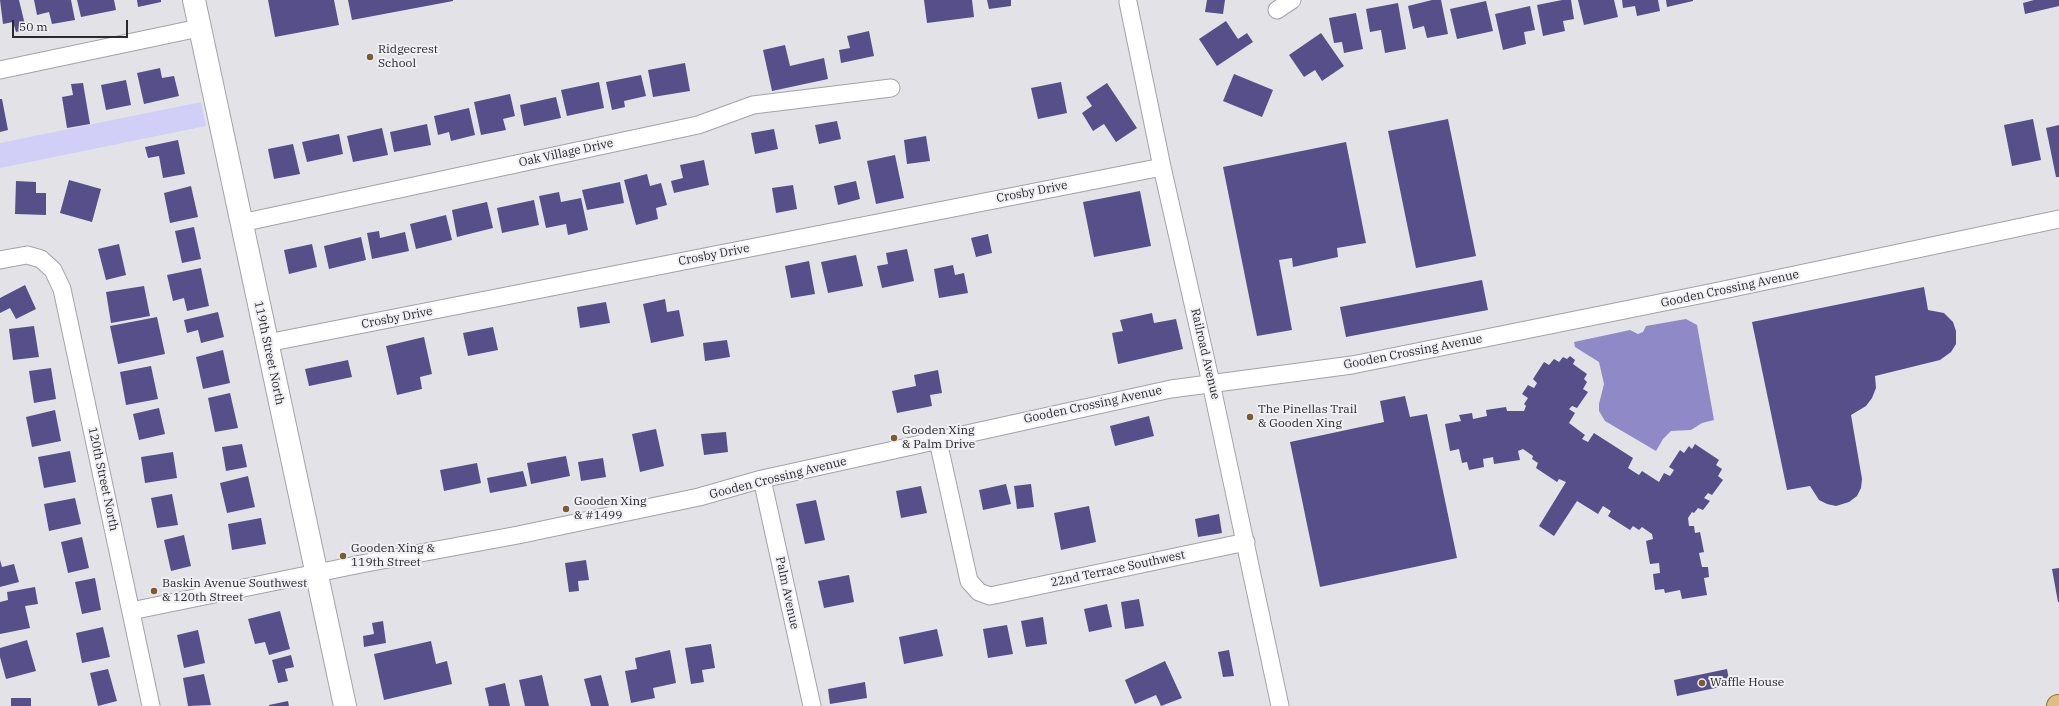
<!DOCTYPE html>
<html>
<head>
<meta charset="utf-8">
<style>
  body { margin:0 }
  #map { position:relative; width:2059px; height:706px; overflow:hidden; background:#e3e3e7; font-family:"IBM Plex Serif",serif }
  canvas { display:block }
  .scale { position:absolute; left:12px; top:20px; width:116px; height:18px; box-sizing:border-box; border:2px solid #2a2a2b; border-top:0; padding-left:5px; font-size:12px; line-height:14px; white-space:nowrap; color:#2a2a2b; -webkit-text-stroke:3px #f0f0f4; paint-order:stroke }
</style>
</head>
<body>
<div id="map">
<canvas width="2059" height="706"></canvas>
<div class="scale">50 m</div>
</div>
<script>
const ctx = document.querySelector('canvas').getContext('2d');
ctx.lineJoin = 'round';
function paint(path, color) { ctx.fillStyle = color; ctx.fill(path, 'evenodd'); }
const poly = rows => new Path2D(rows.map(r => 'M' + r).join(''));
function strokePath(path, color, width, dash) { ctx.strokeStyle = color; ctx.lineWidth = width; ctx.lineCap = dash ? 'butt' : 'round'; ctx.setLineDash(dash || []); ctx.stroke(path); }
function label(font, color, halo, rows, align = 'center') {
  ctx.font = font + ' "IBM Plex Serif",serif'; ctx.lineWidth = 4; ctx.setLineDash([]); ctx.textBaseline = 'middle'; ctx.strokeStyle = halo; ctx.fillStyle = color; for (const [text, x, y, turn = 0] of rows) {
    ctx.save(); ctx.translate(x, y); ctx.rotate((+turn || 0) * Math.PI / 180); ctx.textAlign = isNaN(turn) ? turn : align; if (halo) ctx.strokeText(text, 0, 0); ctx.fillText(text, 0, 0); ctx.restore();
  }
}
const green = poly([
  [201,102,206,126,0,168,0,143]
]);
const water = poly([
  [1686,319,1697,325,1714,420,1702,423,1691,430,1671,431,1663,439,1656,451,1605,421,1599,411,1599,404,1604,384,1599,362,1575,347,1574,342,1630,330,1638,334,1643,332,1646,326]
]);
const building = poly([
  [0,0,19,0,26,29,16,32,13,22,3,24],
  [34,0,71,0,75,20,52,24,49,12,37,15],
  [77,0,114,0,116,10,81,17],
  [137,0,161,0,161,2,138,7],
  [268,0,334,0,339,25,275,37],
  [348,0,453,0,453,1,352,20],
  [924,0,972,0,974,17,927,23],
  [987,0,1011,0,1011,6,989,9],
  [1207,0,1225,0,1223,14,1205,12],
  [1432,0,1441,0,1448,34,1427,38,1424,26,1413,29,1408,6],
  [1562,0,1571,0,1574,19,1563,21,1565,31,1543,36,1537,5],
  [1578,0,1614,0,1618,17,1584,25],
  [1622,0,1658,0,1660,11,1637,16,1635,6,1623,8],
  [1666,0,1693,0,1693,1,1667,7],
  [2034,0,2059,0,2059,6,2025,14,2023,3],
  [1486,1,1493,31,1457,39,1450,9],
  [1398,3,1406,49,1385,53,1381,30,1370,32,1366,9],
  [1530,6,1535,30,1524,32,1526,44,1503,50,1495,14],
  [1356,13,1363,49,1344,53,1342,42,1334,43,1329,18],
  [1226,21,1238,39,1247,33,1253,42,1217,66,1199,39],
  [869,31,874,56,841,63,839,50,850,48,847,36],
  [1321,33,1344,66,1322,81,1315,70,1304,77,1289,55],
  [785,45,790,66,824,58,828,79,772,91,763,50],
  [685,63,690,91,653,97,648,70],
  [160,68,162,78,174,76,179,96,144,104,137,73],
  [1234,74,1273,90,1262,117,1223,101],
  [641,75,646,96,624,101,625,107,612,110,606,82],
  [126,80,131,105,106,110,101,85],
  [599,82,604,108,567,116,561,90],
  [1061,82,1067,113,1038,119,1031,88],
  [83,83,90,124,67,128,62,97,73,95,71,84],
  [1107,83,1137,128,1116,142,1104,124,1093,131,1082,113,1092,106,1086,97],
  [510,94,515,116,503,119,506,130,481,135,474,102],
  [556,97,561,118,524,126,520,105],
  [0,99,2,99,8,130,0,132],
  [469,108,475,135,451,141,449,132,438,135,434,116],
  [1448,119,1476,256,1416,268,1388,131],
  [2033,119,2041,160,2012,166,2004,125],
  [837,121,841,139,819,144,815,125],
  [427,124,431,145,394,152,390,132],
  [2059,125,2059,177,2056,177,2046,128],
  [382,128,388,155,353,162,347,136],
  [774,129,778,149,755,154,751,133],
  [339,134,343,154,307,162,302,142],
  [926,136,930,161,907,164,904,140],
  [178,140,185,174,163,178,159,156,148,158,145,147],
  [1346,142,1366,243,1337,248,1338,257,1293,267,1292,258,1279,260,1292,330,1257,336,1223,167],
  [293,144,300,174,274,179,268,149],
  [895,155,904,198,876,204,867,161],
  [704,160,709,185,674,193,671,181,683,178,680,165],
  [647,174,650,186,661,183,667,205,656,208,658,219,636,225,624,180],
  [69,180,101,189,92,222,60,213],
  [16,181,36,182,36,193,46,193,46,215,15,214],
  [856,181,860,199,838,205,834,186],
  [620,182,624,203,587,210,582,190],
  [793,185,797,209,776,213,772,188],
  [191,186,198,217,170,223,164,193],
  [1140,191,1151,246,1094,257,1083,202],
  [559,192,561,202,581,198,588,230,568,235,566,224,546,228,539,196],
  [534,200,539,225,502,233,497,208],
  [487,202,493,228,457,237,452,210],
  [446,215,452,240,416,249,410,224],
  [194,227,201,259,182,263,175,231],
  [379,231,380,238,405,232,409,251,372,259,367,233],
  [988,234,992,253,976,257,971,238],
  [361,237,366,260,329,269,324,246],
  [119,244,126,275,106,280,98,249],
  [312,244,317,267,289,274,284,250],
  [907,249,914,281,882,288,877,266,888,264,886,253],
  [856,255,863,286,828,293,821,262],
  [809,261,815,294,791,298,785,266],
  [953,265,955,275,964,273,968,293,939,298,934,269],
  [201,268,209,306,187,311,184,298,173,301,167,275],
  [1482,280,1488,310,1346,337,1340,307],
  [25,285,36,309,16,319,10,308,0,313,0,298],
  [144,286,150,316,111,323,106,292],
  [1924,287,1928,310,1944,313,1953,322,1956,331,1956,344,1951,352,1940,360,1875,376,1876,388,1872,398,1866,406,1851,415,1862,479,1861,488,1857,496,1849,502,1836,506,1827,504,1819,500,1810,486,1787,490,1752,322],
  [665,299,667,312,679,310,684,336,651,343,643,304],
  [606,302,610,323,580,328,577,307],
  [218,312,224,337,201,343,198,330,187,333,184,320],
  [1152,313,1154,323,1176,319,1183,349,1118,364,1112,333,1123,331,1120,320],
  [157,317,165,354,118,364,110,326],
  [34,326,39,357,13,360,9,329],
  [493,327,498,350,468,356,463,333],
  [424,337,432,374,420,377,422,389,397,395,386,346],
  [727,340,730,357,705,361,703,343],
  [223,350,230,383,203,389,196,357],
  [1570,356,1575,360,1573,364,1587,374,1584,379,1587,382,1583,389,1588,392,1577,408,1572,406,1569,409,1575,413,1569,423,1585,435,1582,439,1588,442,1594,433,1633,458,1628,468,1639,475,1642,471,1659,482,1664,473,1670,476,1674,470,1669,467,1680,450,1684,453,1689,446,1692,449,1695,444,1719,460,1716,465,1722,469,1718,476,1723,480,1712,495,1708,493,1704,498,1710,501,1703,510,1698,508,1694,513,1692,512,1688,518,1689,526,1694,526,1695,533,1700,532,1704,552,1699,553,1702,567,1708,567,1709,577,1704,578,1707,595,1682,599,1680,590,1665,593,1664,589,1655,590,1653,574,1660,573,1659,563,1650,564,1646,541,1653,539,1652,534,1642,527,1639,530,1633,526,1630,530,1608,516,1611,511,1603,506,1598,514,1577,501,1554,536,1539,526,1566,482,1559,479,1557,482,1536,468,1538,463,1532,459,1533,456,1523,449,1518,451,1520,460,1494,464,1493,457,1483,459,1484,467,1469,470,1467,462,1462,463,1459,449,1450,451,1445,424,1461,421,1459,415,1472,413,1473,419,1487,416,1486,410,1506,407,1507,411,1524,411,1526,406,1524,404,1528,398,1522,394,1528,385,1534,388,1537,383,1533,379,1544,362,1549,365,1554,359,1559,362,1563,357,1567,359],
  [348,360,352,377,309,386,305,369],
  [151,366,158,399,126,405,120,372],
  [51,368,56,399,34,403,29,371],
  [938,370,942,393,930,395,932,406,897,413,892,391,916,386,914,375],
  [230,393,238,428,215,432,208,398],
  [1405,396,1410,417,1427,414,1457,558,1320,587,1290,442,1384,422,1380,401],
  [159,408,165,434,139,440,133,414],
  [55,410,61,441,32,447,26,417],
  [1149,416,1154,436,1115,446,1110,426],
  [656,429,664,466,640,472,632,434],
  [726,432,728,452,704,455,701,434],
  [242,444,247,467,226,471,222,447],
  [70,451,76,482,44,488,38,457],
  [173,452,177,478,145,483,141,457],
  [566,456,570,476,531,484,527,463],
  [603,458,606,477,581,481,578,462],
  [477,463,481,483,444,491,440,470],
  [523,471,527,486,490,493,487,478],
  [248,476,255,507,227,513,220,483],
  [1006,484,1011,504,983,510,979,490],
  [1031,484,1034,507,1017,509,1014,486],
  [921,486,927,513,901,518,896,491],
  [172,494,178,525,157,528,151,498],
  [75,498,81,524,49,531,44,504],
  [816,500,825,540,805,544,796,504],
  [1089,506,1096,542,1061,550,1054,513],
  [1219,514,1222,533,1198,537,1195,519],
  [261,518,266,544,232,550,228,524],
  [184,535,191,566,171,571,164,540],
  [82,537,89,568,68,573,61,542],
  [0,560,2,567,14,564,19,582,0,587],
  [586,560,589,580,578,581,579,591,569,592,565,563],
  [2059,568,2059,602,2058,602,2052,569],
  [849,575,854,602,824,608,818,581],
  [95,578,101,610,82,614,75,582],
  [35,587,38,604,25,606,30,628,0,634,0,602,8,600,7,592],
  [1139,599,1144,626,1125,629,1121,602],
  [1107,604,1112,627,1089,632,1084,609],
  [280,611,290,649,269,655,265,642,255,644,248,619],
  [1043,617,1047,644,1026,647,1021,621],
  [383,621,386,643,364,647,363,636,374,634,372,623],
  [1007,625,1013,654,988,658,983,629],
  [103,627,110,657,82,663,76,633],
  [937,629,943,656,904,664,899,637],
  [198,630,205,663,184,668,177,635],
  [27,640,36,671,6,679,0,657,0,648],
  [431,641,436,664,447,661,452,684,384,700,374,654],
  [711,644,715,668,702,670,704,682,691,684,685,648],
  [670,650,676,683,653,688,655,698,631,703,625,671,637,669,635,658],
  [1229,650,1234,676,1223,677,1218,652],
  [291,655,294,667,285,669,288,681,278,683,272,660],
  [1165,661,1182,698,1161,706,1156,695,1135,704,1125,680],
  [108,669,117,701,98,706,90,673],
  [1727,669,1730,685,1677,696,1674,680],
  [204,674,211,705,188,706,183,678],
  [542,675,549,706,525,706,519,680],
  [601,675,609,706,591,706,584,679],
  [865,682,867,698,830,704,828,689],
  [505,683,510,706,489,706,485,688],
  [11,698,31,698,31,706,11,706],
  [288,701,289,706,269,706,269,705]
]);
const street = poly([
  [1128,2,1162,167,1211,383,1280,706],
  [1277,10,1292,0],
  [0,70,199,28],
  [241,223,698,125,753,105,891,88],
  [0,260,27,255,41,259,53,270,62,289,151,706],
  [267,343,1162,167],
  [938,441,969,581,979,592,990,596,1246,542],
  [762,479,812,706],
  [131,611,361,564,518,535,699,497,762,479,1171,389,1352,365,1714,292,2059,219]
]);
const secondary = poly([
  [194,0,345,706]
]);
const primary = poly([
  [2058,706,2059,706]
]);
const markers = [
  [370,57,4,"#7b5c31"],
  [1250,417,4,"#7b5c31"],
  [894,438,4,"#7b5c31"],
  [566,509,4,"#7b5c31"],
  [343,556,4,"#7b5c31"],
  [154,591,4,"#7b5c31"],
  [1702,683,4,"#7b5c31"]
];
const poiNames = [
  ["Ridgecrest",378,50],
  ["School",378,64],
  ["The Pinellas Trail",1258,410],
  ["& Gooden Xing",1258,424],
  ["Gooden Xing",902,431],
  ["& Palm Drive",902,445],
  ["Gooden Xing",574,502],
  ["& #1499",574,516],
  ["Gooden Xing &",351,549],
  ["119th Street",351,563],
  ["Baskin Avenue Southwest",162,584],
  ["& 120th Street",162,598],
  ["Waffle House",1710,683]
];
const streetNames = [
  ["Oak Village Drive",566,153,-12],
  ["Crosby Drive",1032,192,-11],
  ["Crosby Drive",714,255,-11],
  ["Gooden Crossing Avenue",1730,289,-12],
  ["Crosby Drive",397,318,-11],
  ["Gooden Crossing Avenue",1413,352,-11],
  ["119th Street North",269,353,78],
  ["Railroad Avenue",1205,354,77],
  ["Gooden Crossing Avenue",1093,405,-12],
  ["Gooden Crossing Avenue",778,478,-14],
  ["120th Street North",103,479,78],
  ["22nd Terrace Southwest",1118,569,-12],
  ["Palm Avenue",787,593,78]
];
paint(green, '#d1cff7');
paint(water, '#8f89c8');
paint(building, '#564f89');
strokePath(street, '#a3a3a7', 19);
strokePath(secondary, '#a3a3a7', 24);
strokePath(primary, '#946d32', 24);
strokePath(street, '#fff', 17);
strokePath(secondary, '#fff', 22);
strokePath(primary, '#e1bd86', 22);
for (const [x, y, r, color] of markers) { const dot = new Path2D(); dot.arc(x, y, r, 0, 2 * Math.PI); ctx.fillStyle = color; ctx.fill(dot); strokePath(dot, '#f0f0f4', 1.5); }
label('12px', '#2a2a2b', '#f0f0f4', poiNames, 'left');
label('12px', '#2a2a2b', '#f0f0f4', streetNames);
</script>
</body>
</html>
